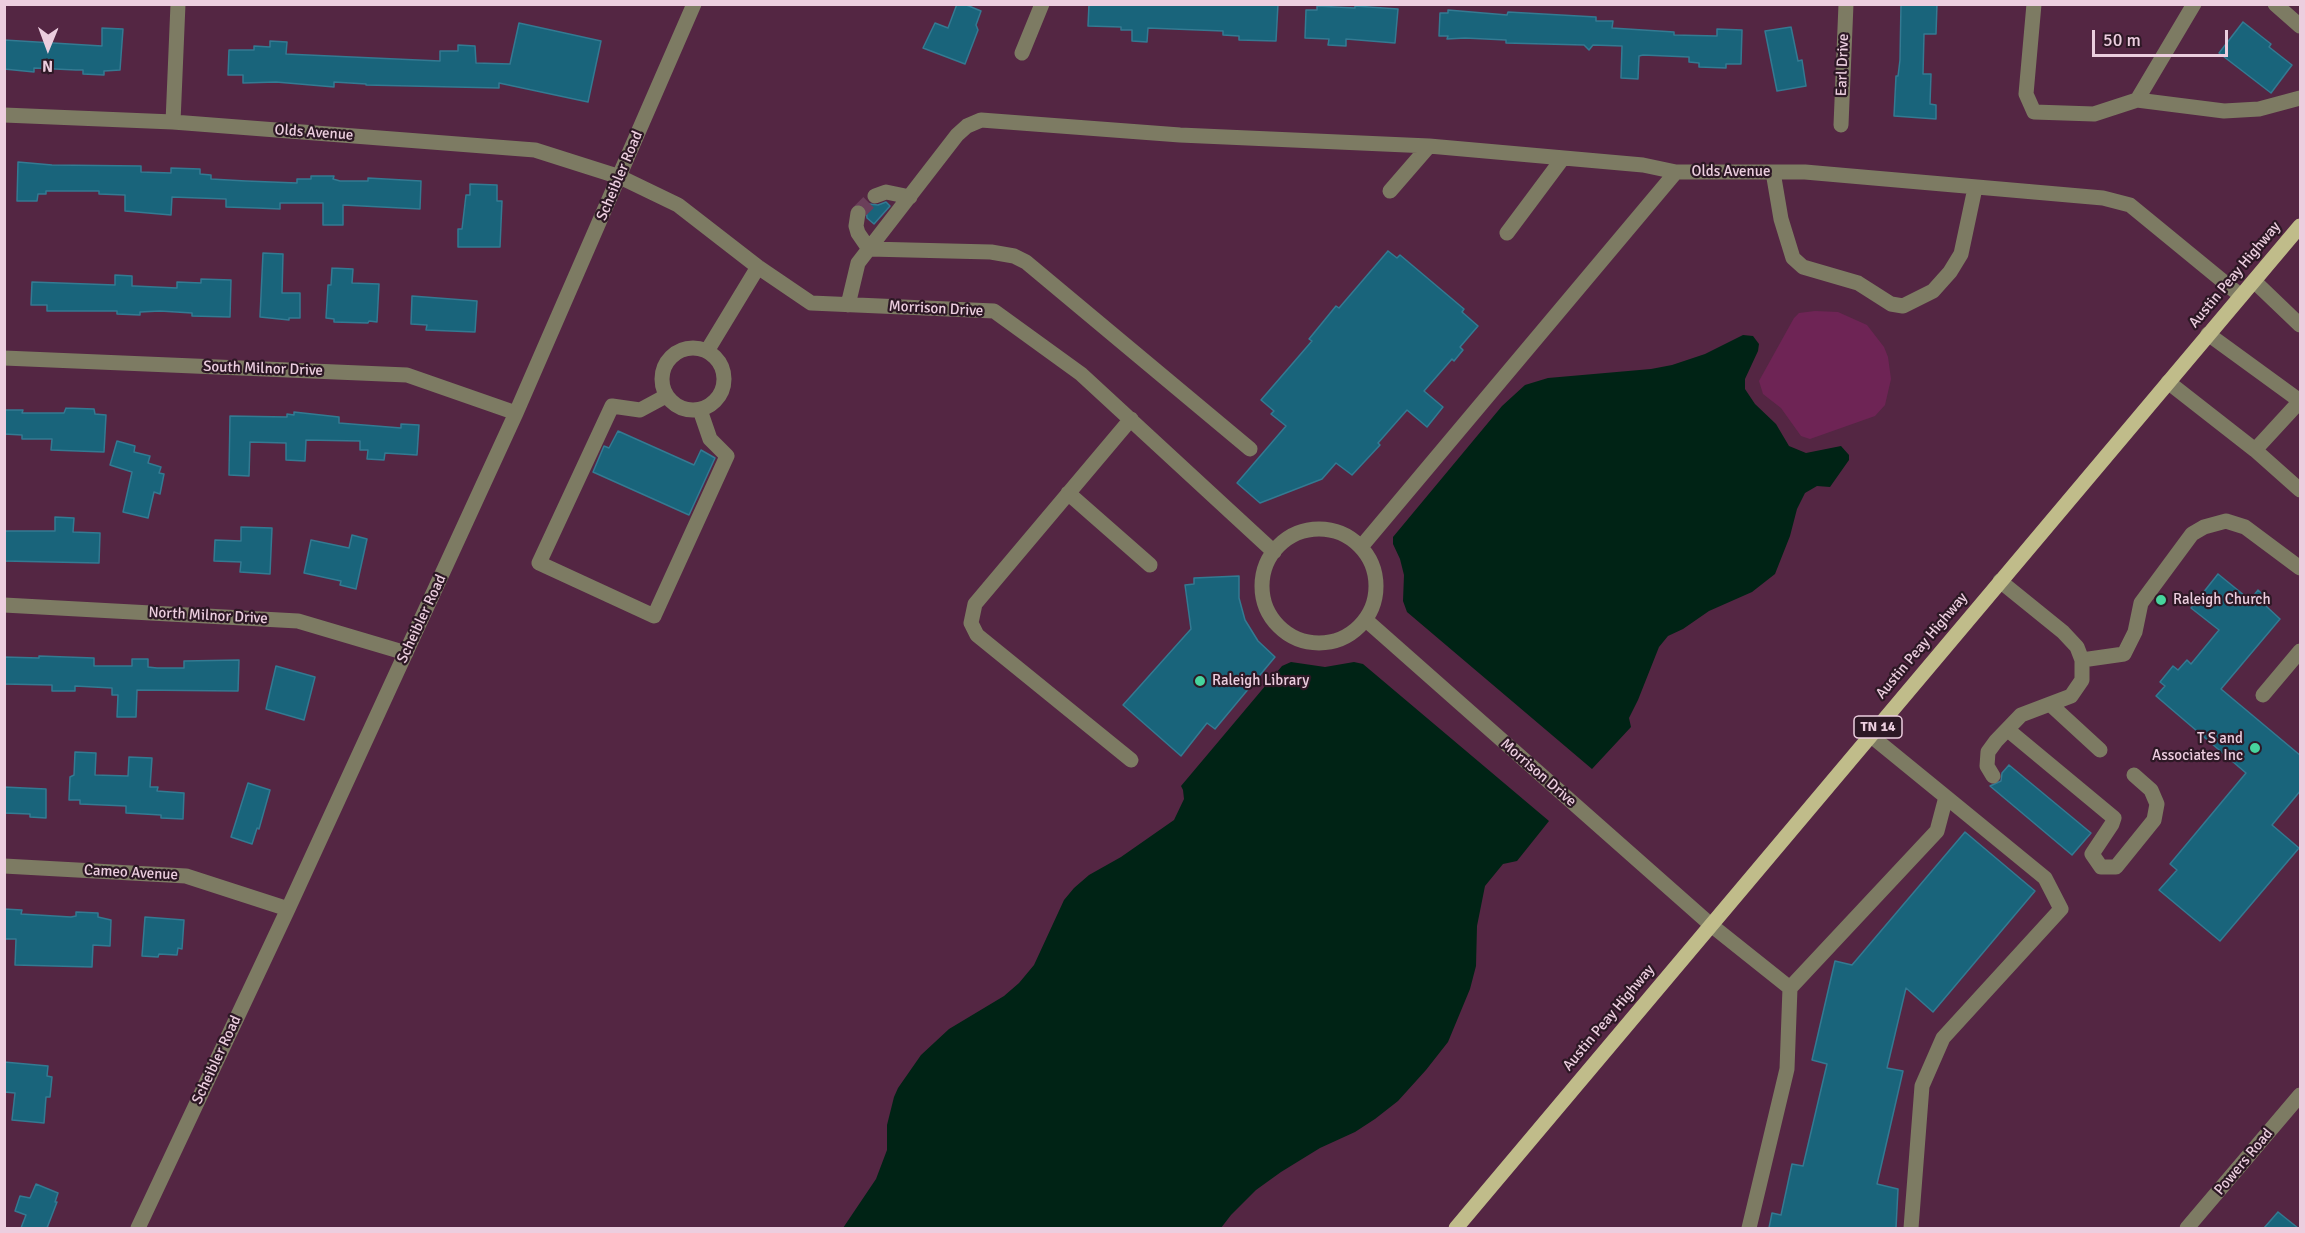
<!DOCTYPE html>
<html>
<head>
<meta charset="utf-8">
<style>
  body { margin:0 }
  #map { position:relative; width:2305px; height:1233px; overflow:hidden; background:#542643; font-family:Signika,sans-serif }
  canvas { display:block }
  .frame { position:absolute; inset:0; border:6px solid #eccedf; pointer-events:none }
  .north { position:absolute; left:18px; top:18px; width:60px; height:60px; -webkit-text-stroke:4px #2d1825; paint-order:stroke; rotate:181deg; font-size:16px; font-weight:700; line-height:24px; text-align:center; color:#eccedf }
  .north::after { content:''; display:block; margin:auto; width:21px; height:27px; background:#eccedf; clip-path:polygon(50% 0,100% 100%,50% 72%,0 100%) }
  .scale { position:absolute; left:2092px; top:30px; width:136px; height:27px; box-sizing:border-box; border:3px solid #eccedf; border-top:0; padding-left:8px; font-size:18px; line-height:21px; white-space:nowrap; color:#eccedf; -webkit-text-stroke:4px #2d1825; paint-order:stroke }
</style>
</head>
<body>
<div id="map">
<canvas width="2305" height="1233"></canvas>
<div class="frame"></div>
<div class="north">N</div>
<div class="scale">50 m</div>
</div>
<script>
const ctx = document.querySelector('canvas').getContext('2d');
ctx.lineJoin = 'round';
function paint(path, color) { ctx.fillStyle = color; ctx.fill(path, 'evenodd'); }
const poly = rows => new Path2D(rows.map(r => 'M' + r).join(''));
function strokePath(path, color, width, dash) { ctx.strokeStyle = color; ctx.lineWidth = width; ctx.lineCap = dash ? 'butt' : 'round'; ctx.setLineDash(dash || []); ctx.stroke(path); }
function label(font, color, halo, rows, align = 'center') {
  ctx.font = font + ' Signika,sans-serif'; ctx.lineWidth = 4.5; ctx.setLineDash([]); ctx.textBaseline = 'middle'; ctx.strokeStyle = halo; ctx.fillStyle = color; for (const [text, x, y, turn = 0] of rows) {
    ctx.save(); ctx.translate(x, y); ctx.rotate((+turn || 0) * Math.PI / 180); ctx.textAlign = isNaN(turn) ? turn : align; if (halo) ctx.strokeText(text, 0, 0); ctx.fillText(text, 0, 0); ctx.restore();
  }
}
const green = poly([
  [1815,311,1838,312,1867,325,1884,347,1888,357,1891,379,1885,405,1875,416,1810,439,1801,436,1781,408,1763,394,1759,381,1794,318,1799,313]
]);
const water = poly([
  [1743,335,1753,336,1759,344,1758,351,1745,379,1745,389,1755,404,1776,424,1789,446,1806,453,1841,446,1849,455,1849,460,1830,487,1817,486,1805,493,1797,509,1790,536,1775,574,1752,592,1709,611,1683,629,1668,636,1659,647,1638,700,1629,718,1631,727,1592,769,1407,612,1403,601,1404,575,1400,559,1393,544,1393,537,1502,406,1525,385,1548,378,1651,369,1672,365,1705,354],
  [1291,662,1325,667,1354,662,1363,664,1549,821,1517,861,1503,864,1485,886,1477,926,1476,966,1470,989,1448,1042,1426,1070,1398,1101,1375,1119,1355,1132,1320,1148,1281,1172,1256,1190,1231,1215,1221,1228,843,1228,876,1179,887,1150,887,1125,894,1097,898,1088,921,1055,949,1029,1004,996,1019,983,1034,965,1064,900,1074,888,1089,875,1121,857,1174,820,1184,799,1183,790,1181,786,1282,666]
]);
const building = poly([
  [957,4,964,4,981,11,976,25,978,30,965,64,923,48,935,23,948,28,957,4],
  [1089,4,1278,4,1276,41,1239,40,1239,36,1223,35,1223,31,1148,28,1147,42,1132,41,1132,30,1121,30,1121,27,1088,26,1089,4],
  [1901,4,1937,4,1936,34,1924,34,1923,74,1931,74,1930,104,1936,105,1936,119,1894,116,1896,76,1898,76,1900,60,1901,4],
  [1317,6,1355,8,1355,6,1398,9,1395,43,1346,39,1346,46,1328,45,1329,39,1305,38,1306,10,1317,10,1317,6],
  [1448,10,1507,15,1508,12,1596,17,1596,21,1613,21,1612,28,1674,32,1674,35,1717,36,1717,29,1742,30,1741,64,1726,64,1726,68,1699,67,1699,63,1689,62,1689,57,1643,55,1639,56,1638,79,1621,78,1622,46,1593,45,1589,50,1584,45,1506,43,1506,40,1465,38,1447,39,1448,36,1439,36,1440,13,1448,13,1448,10],
  [2243,22,2271,44,2269,47,2292,65,2271,93,2219,53,2243,22],
  [519,23,601,41,588,102,499,83,499,88,366,85,366,84,334,82,334,87,276,82,243,83,243,75,228,75,229,50,254,50,254,46,270,47,270,41,287,42,286,54,440,61,440,51,458,51,458,45,475,46,476,63,510,64,519,23],
  [1791,27,1798,61,1802,60,1806,86,1777,91,1765,31,1791,27],
  [102,28,123,29,120,70,104,71,104,75,83,74,83,70,76,70,34,68,34,72,4,69,4,40,102,46,102,28],
  [18,162,52,165,141,166,141,172,171,173,171,168,200,169,200,174,211,175,211,179,246,181,297,183,297,179,311,179,311,176,334,176,333,179,340,181,368,181,368,178,421,181,420,209,343,205,343,225,323,225,323,203,280,203,280,209,257,208,226,207,226,199,172,197,171,215,125,211,125,195,99,194,99,191,46,191,46,194,38,194,37,201,17,201,18,162],
  [470,184,497,185,497,201,502,201,500,247,458,247,458,229,462,229,466,195,470,195,470,184],
  [886,202,890,206,874,224,867,218,866,208,869,204,878,205,886,202],
  [1388,251,1397,258,1400,255,1464,309,1462,312,1478,326,1460,347,1463,350,1454,361,1452,359,1424,391,1443,407,1427,427,1407,410,1378,443,1380,445,1352,475,1336,463,1322,479,1260,503,1237,483,1286,426,1271,414,1274,411,1261,400,1312,341,1309,339,1336,306,1339,308,1388,251],
  [263,253,283,254,282,293,300,293,300,318,289,318,289,320,260,317,263,253],
  [332,268,353,269,352,283,379,284,377,322,369,321,368,323,334,322,334,319,326,318,328,285,331,285,332,268],
  [115,275,132,276,132,286,134,286,177,288,177,282,201,283,201,279,231,280,230,317,192,316,192,313,160,311,140,312,140,315,117,314,117,311,47,311,47,305,31,305,32,282,115,285,115,275],
  [412,296,477,301,475,332,426,330,427,325,411,324,412,296],
  [66,408,94,409,95,414,106,415,104,452,51,450,52,439,22,439,22,435,4,434,4,410,23,410,22,413,64,413,66,408],
  [294,412,339,417,339,423,401,428,401,424,419,425,417,455,385,453,384,460,367,459,368,450,360,450,360,441,306,440,305,461,286,460,286,443,250,442,249,476,229,475,230,416,287,417,287,414,294,415,294,412],
  [618,431,694,465,701,450,715,458,689,515,593,472,604,446,609,448,618,431],
  [117,441,135,446,134,452,150,456,148,463,161,467,159,473,164,474,160,494,154,492,148,518,123,512,132,472,110,465,117,441],
  [55,517,74,518,73,532,100,533,99,563,4,561,4,531,55,531,55,517],
  [241,527,272,528,270,574,240,572,241,562,214,561,215,540,241,541,241,527],
  [352,535,367,539,356,589,340,585,341,581,304,573,311,540,349,548,352,535],
  [2218,574,2250,600,2258,590,2270,601,2266,606,2280,619,2221,689,2301,756,2301,790,2272,825,2299,848,2220,941,2159,890,2177,870,2170,864,2246,773,2156,696,2165,686,2160,682,2173,666,2178,670,2187,660,2191,664,2219,630,2191,608,2218,574],
  [1239,576,1239,598,1245,620,1258,641,1275,657,1215,729,1207,723,1181,756,1123,705,1191,629,1185,585,1194,584,1194,578,1239,576],
  [39,656,94,658,94,666,132,666,132,659,148,659,148,667,157,668,184,668,184,661,239,660,238,691,137,690,136,717,117,717,118,695,112,695,112,688,75,686,75,691,52,691,52,685,4,684,4,657,39,658,39,656],
  [276,666,315,677,304,720,266,709,276,666],
  [75,752,96,753,95,775,128,776,129,757,152,758,150,787,158,787,157,791,184,793,183,819,161,818,161,815,126,813,126,806,80,804,80,800,69,800,70,777,74,775,75,752],
  [2009,765,2091,833,2072,855,1990,786,2001,781,2002,773,2009,765],
  [248,783,270,790,259,829,257,828,252,844,231,837,248,783],
  [4,787,46,789,46,818,30,817,30,814,4,813,4,787],
  [1965,832,2035,891,1933,1012,1906,988,1887,1068,1903,1071,1877,1184,1898,1189,1896,1228,1769,1228,1772,1213,1781,1215,1792,1164,1803,1166,1827,1064,1812,1060,1835,961,1852,965,1965,832],
  [4,909,22,910,21,914,71,917,76,916,76,912,98,913,98,917,111,920,110,946,93,945,92,967,15,965,16,939,4,939,4,909],
  [145,917,184,920,182,949,178,948,177,955,159,954,158,957,142,956,145,917],
  [4,1062,48,1066,47,1076,52,1077,50,1097,46,1097,44,1123,12,1120,15,1093,4,1092,4,1062],
  [36,1184,58,1193,55,1202,57,1202,47,1228,21,1228,26,1215,15,1211,20,1196,30,1198,36,1184],
  [2278,1212,2298,1228,2264,1228,2278,1212]
]);
const minorTunnel = poly([
  [858,213,875,196]
]);
const minor = poly([
  [2034,4,2026,94,2034,112,2094,114,2137,100,2224,111,2259,109,2300,98],
  [2275,4,2300,26],
  [1022,53,1042,4],
  [2137,100,2194,4],
  [4,115,173,122,535,150,620,177,678,205,758,267,811,303,994,311,1081,374,1274,552],
  [173,122,178,4],
  [1841,125,1846,4],
  [1773,172,1781,219,1793,258,1803,267,1858,283,1891,304,1903,306,1933,291,1950,272,1961,254,1975,188],
  [1390,191,1429,146],
  [875,196,886,192,910,197],
  [858,213,856,226,858,233,869,249,991,252,1014,256,1026,262,1250,449],
  [1507,233,1563,158],
  [2254,281,2300,325],
  [848,305,858,263,957,135,967,126,981,120,1180,135,1429,146,1643,165,1676,172],
  [2208,334,2300,401],
  '662 379a31 31 0 1 1 62 0a31 31 0 1 1-62 0Z',
  [707,351,758,267],
  [4,358,407,375,516,413],
  [2168,382,2255,450,2300,490],
  [666,396,640,410,612,406,539,563,654,616,727,456,710,439,700,410],
  [2255,450,2300,401],
  [1068,493,1150,565],
  '1262 586a57 57 0 1 1 114 0a57 57 0 1 1-114 0Z',
  [1361,547,1676,172,1805,172,2103,198,2130,205,2241,296],
  [4,605,298,621,406,653],
  [1366,620,1711,925,1790,988,1787,1069,1749,1228],
  [2082,660,2124,654,2135,632,2141,603,2192,534,2204,527,2226,521,2245,527,2300,568],
  [2263,695,2300,651],
  [2051,705,2100,750],
  [2008,730,2114,818,2112,824,2092,854,2101,867,2116,867,2154,820,2157,804,2151,790,2134,775],
  [1131,760,977,635,971,623,975,604,1131,419],
  [1993,776,1987,766,1988,752,1996,741,2021,715,2071,696,2082,680,2082,660,2077,647,2063,632,2000,581],
  [4,866,186,876,288,909],
  [1790,988,1937,831,1946,797,1870,735],
  [138,1228,288,909,516,413,694,4],
  [1911,1228,1922,1086,1943,1038,2061,909,2045,878,1946,797],
  [2187,1228,2300,1095]
]);
const major = poly([
  [1456,1228,2300,226]
]);
const markers = [
  [2161,600,6,"#47d49d"],
  [1200,681,6,"#47d49d"],
  [2255,748,6,"#47d49d"]
];
const shields = [
  [1878,727,48]
];
const shieldNames = [
  ["TN 14",1878,727]
];
const streetNames = [
  ["Earl Drive",1843,65,-88],
  ["Olds Avenue",314,133,4],
  ["Olds Avenue",1731,172],
  ["Scheibler Road",620,176,-67],
  ["Austin Peay Highway",2235,275,-50],
  ["Morrison Drive",936,309,3],
  ["South Milnor Drive",263,369,2],
  ["North Milnor Drive",208,616,3],
  ["Scheibler Road",422,619,-65],
  ["Austin Peay Highway",1922,646,-50],
  ["Morrison Drive",1538,773,41],
  ["Cameo Avenue",131,873,3],
  ["Austin Peay Highway",1609,1018,-50],
  ["Scheibler Road",217,1060,-65],
  ["Powers Road",2244,1162,-50]
];
const poiNames = [
  ["Raleigh Church",2173,600],
  ["Raleigh Library",1212,681],
  ["T S and",2243,739,"right"],
  ["Associates Inc",2243,756,"right"]
];
paint(green, '#6e2455');
paint(water, '#002315');
paint(building, '#19647b');
strokePath(building, '#347a92', 1.5);
strokePath(minorTunnel, '#6b3f5a', 15, [15, 8]);
strokePath(minor, '#7d7b63', 15);
strokePath(major, '#c0bc8a', 15);
for (const [x, y, r, color] of markers) { const dot = new Path2D(); dot.arc(x, y, r, 0, 2 * Math.PI); ctx.fillStyle = color; ctx.fill(dot); strokePath(dot, '#2d1825', 2); }
for (const [x, y, w] of shields) { const box = new Path2D(); box.roundRect(x - w / 2, y - 11, w, 22, 4.5); ctx.fillStyle = '#2d1825'; ctx.fill(box); strokePath(box, '#eccedf', 1.5); }
label('bold 14px', '#eccedf', null, shieldNames);
label('15px', '#eccedf', '#2d1825', streetNames);
label('15px', '#eccedf', '#2d1825', poiNames, 'left');
</script>
</body>
</html>
